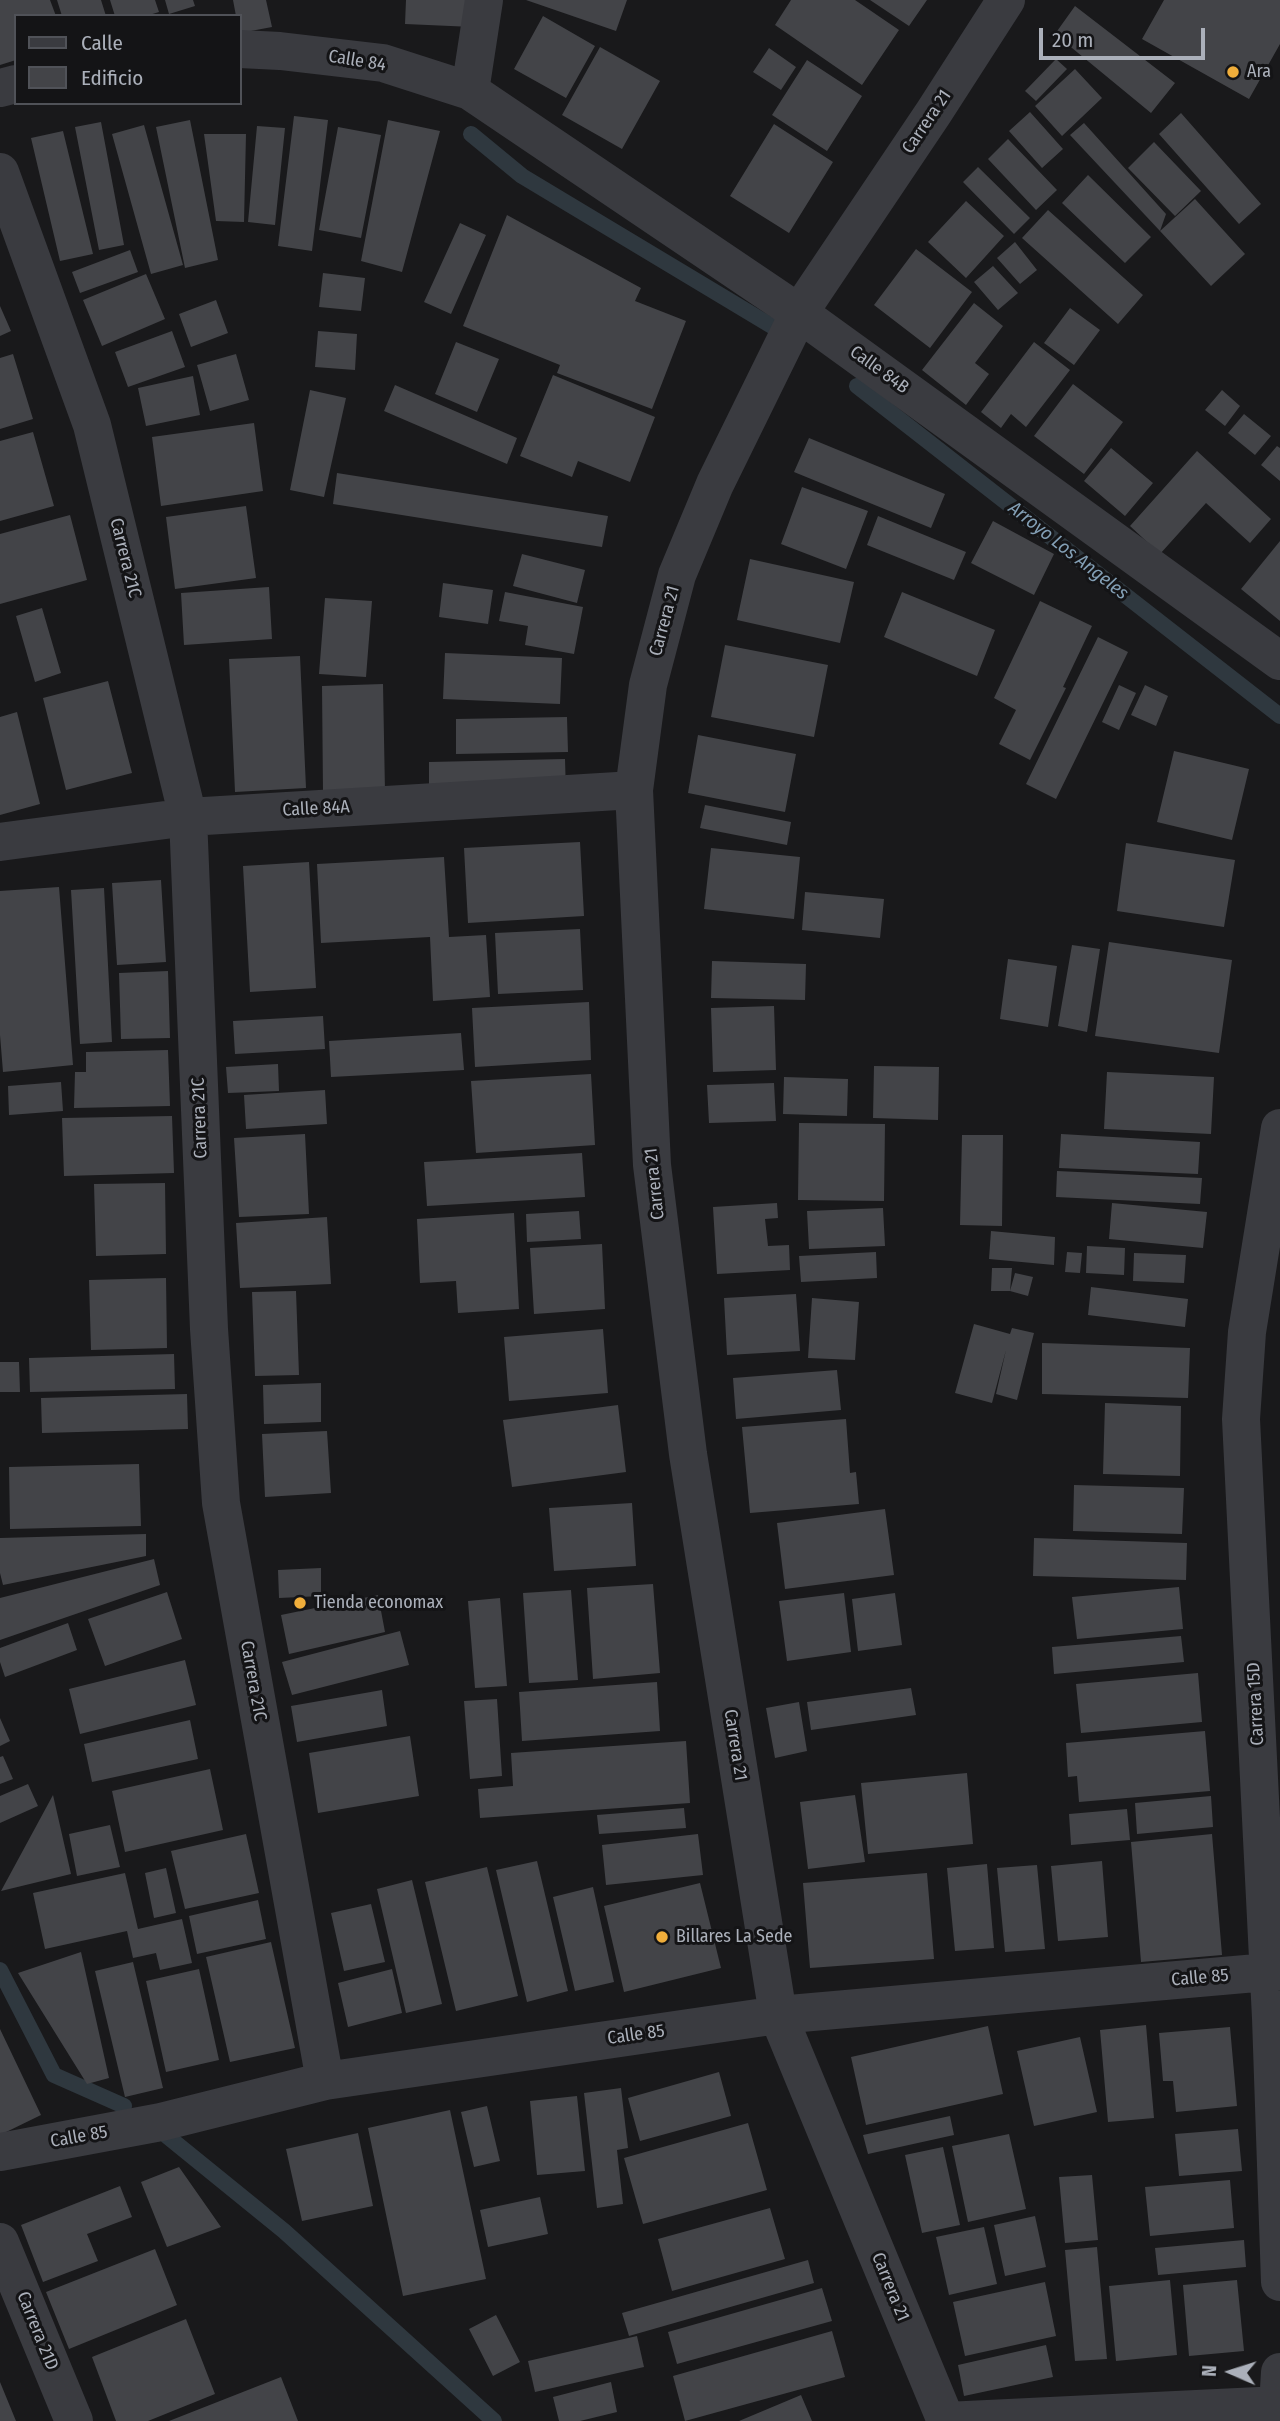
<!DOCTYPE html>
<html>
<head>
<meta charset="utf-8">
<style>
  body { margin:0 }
  #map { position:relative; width:1280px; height:2421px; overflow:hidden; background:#19191b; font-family:"Fira Sans Condensed",sans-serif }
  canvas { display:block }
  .legend { position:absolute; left:14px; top:14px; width:228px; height:91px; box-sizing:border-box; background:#141416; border:2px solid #505258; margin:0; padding:9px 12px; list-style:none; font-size:21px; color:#abb0ba }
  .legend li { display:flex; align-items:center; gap:14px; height:35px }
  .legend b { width:35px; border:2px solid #505258 }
  .north { position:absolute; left:1196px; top:2337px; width:70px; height:70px; -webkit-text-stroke:5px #141416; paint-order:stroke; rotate:273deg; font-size:19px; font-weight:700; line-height:28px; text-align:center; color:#abb0ba }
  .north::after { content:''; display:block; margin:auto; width:24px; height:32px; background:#abb0ba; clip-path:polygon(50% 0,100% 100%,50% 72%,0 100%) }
  .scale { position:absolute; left:1039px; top:28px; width:166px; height:32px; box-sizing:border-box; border:4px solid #abb0ba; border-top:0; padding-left:9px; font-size:21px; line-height:24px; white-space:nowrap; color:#abb0ba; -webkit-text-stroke:5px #141416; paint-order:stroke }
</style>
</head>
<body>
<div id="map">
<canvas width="1280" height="2421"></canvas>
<ul class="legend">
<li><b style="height:9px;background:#3a3b40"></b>Calle</li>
<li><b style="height:19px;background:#434448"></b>Edificio</li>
</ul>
<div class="north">N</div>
<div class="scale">20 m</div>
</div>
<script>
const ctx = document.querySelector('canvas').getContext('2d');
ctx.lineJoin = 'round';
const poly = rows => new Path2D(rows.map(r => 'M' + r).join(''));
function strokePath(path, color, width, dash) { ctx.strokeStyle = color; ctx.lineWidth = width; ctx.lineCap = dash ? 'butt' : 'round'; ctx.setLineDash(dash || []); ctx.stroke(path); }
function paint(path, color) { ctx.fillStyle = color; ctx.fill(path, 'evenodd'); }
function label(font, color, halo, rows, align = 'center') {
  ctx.font = font + ' "Fira Sans Condensed",sans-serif'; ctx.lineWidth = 6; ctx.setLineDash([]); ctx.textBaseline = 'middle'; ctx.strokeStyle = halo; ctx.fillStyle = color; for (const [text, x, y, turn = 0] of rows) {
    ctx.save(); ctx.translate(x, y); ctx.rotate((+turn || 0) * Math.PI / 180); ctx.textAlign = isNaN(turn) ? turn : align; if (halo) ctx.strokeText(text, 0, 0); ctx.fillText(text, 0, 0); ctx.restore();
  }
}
const stream = poly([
  [471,134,522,176,775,328],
  [857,386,1280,716],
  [0,1970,54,2075,124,2106],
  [167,2136,284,2231,494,2421]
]);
const building = poly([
  [0,0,50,0,56,16,16,16,16,60,0,65],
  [57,0,101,0,106,16,62,16],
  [110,0,155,0,159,12,146,16,115,16],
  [165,0,193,0,195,6,169,14],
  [233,0,266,0,272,27,240,33,240,16,236,16],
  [406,0,473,0,473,27,405,24],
  [526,0,627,0,616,31],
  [791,0,855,0,899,30,862,85,775,25],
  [870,0,927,0,909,26],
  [1164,0,1280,0,1280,44,1249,99,1142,39],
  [1075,6,1175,83,1151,113,1055,34],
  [543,16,595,46,566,98,514,69],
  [600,47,660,81,622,149,562,115],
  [769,48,796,67,781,90,753,72],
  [1056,59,1067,69,1036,101,1025,91],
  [807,60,862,96,827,151,772,115],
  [1075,69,1102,98,1062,136,1035,106],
  [1030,112,1063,149,1042,168,1009,131],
  [1181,113,1261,204,1239,224,1159,134],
  [294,116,328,120,312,251,278,246],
  [190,120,218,260,185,268,156,127],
  [388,120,440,131,402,272,361,261],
  [101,122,124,245,99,250,75,127],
  [1084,123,1166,214,1160,231,1070,135],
  [774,124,833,162,789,233,730,196],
  [144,125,183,265,151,274,112,134],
  [257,126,285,128,275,225,248,222],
  [338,127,381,135,361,238,319,230],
  [63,131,93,254,60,261,31,138],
  [204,134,246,134,244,222,216,221],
  [1008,139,1057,190,1036,210,988,159],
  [1154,142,1201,191,1175,216,1128,168],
  [978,167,1030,218,1014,234,963,182],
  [1088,175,1151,237,1125,263,1062,203],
  [1195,199,1245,254,1211,286,1160,231],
  [966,201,1004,236,966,278,928,242],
  [1048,210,1143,295,1118,324,1022,238],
  [507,215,641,288,635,301,686,321,652,409,557,373,560,365,463,326],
  [460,223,486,235,451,314,424,302],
  [1015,242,1037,270,1020,284,997,258],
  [916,249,972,292,930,348,874,305],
  [130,250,138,272,80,293,72,272],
  [993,266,1018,293,998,310,974,282],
  [323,273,365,278,361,311,319,307],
  [146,274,165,319,102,346,83,300],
  [216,300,228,333,191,347,179,314],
  [974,303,1003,326,975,363,989,374,966,405,922,370],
  [0,306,11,331,0,336],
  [1070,308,1100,330,1074,365,1044,343],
  [172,331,185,367,128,387,115,352],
  [318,331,357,334,355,370,315,367],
  [456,342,499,359,477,412,435,394],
  [1034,342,1070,370,1026,427,1011,414,1001,428,981,412],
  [13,354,33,419,0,429,0,358],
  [236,354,249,400,210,411,197,365],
  [553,375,655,417,630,482,578,461,572,477,520,456],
  [193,376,200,415,146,426,138,388],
  [1073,384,1123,422,1084,474,1034,436],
  [395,385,517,438,507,464,384,411],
  [310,390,346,398,324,497,290,490],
  [1222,390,1240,406,1225,426,1205,410],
  [1244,414,1271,436,1255,455,1228,433],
  [254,423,263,491,161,506,152,437],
  [33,432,54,506,0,521,0,441],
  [809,438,945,494,931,528,794,472],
  [1277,446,1280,448,1280,481,1261,465],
  [1111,448,1153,483,1125,516,1084,481],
  [1197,451,1271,519,1250,543,1206,503,1160,554,1130,526],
  [337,473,608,516,602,547,333,504],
  [802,487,868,511,846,569,781,544],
  [246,506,256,578,175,589,166,517],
  [70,515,87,580,0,604,0,534],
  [878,516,966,552,954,580,867,545],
  [993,521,1054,554,1034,595,971,563],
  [1280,541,1280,621,1241,589],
  [522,554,585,570,577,603,513,586],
  [750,559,854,582,840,643,737,620],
  [443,583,493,590,488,624,439,617],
  [269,587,272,639,184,645,181,593],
  [505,592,583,607,574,654,525,645,528,626,499,621],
  [902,592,995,630,977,676,884,637],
  [325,598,372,601,366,677,319,674],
  [1040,601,1092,626,1063,687,1066,688,1030,760,999,744,1016,710,994,698],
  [42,608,61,673,35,682,16,616],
  [1098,637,1128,652,1056,799,1026,784],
  [725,645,828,665,814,737,711,717],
  [445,653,562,658,560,704,443,699],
  [300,656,306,788,235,792,229,659],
  [108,681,132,773,66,790,43,698],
  [383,684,385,792,323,793,322,686],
  [1119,685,1136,693,1119,730,1102,722],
  [1145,685,1168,696,1156,726,1131,715],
  [17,712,40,804,0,815,0,717],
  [567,717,568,752,456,754,456,719],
  [698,735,796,754,785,812,688,793],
  [1174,751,1249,769,1232,840,1157,822],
  [565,759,566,793,429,796,429,762],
  [705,805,791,822,787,845,700,828],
  [580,842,584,916,468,923,464,848],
  [1126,843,1235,860,1224,927,1117,911],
  [711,848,800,857,794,919,704,909],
  [444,857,449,937,486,935,490,997,433,1001,430,937,321,943,317,864],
  [309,862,316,988,250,992,243,866],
  [161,880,166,962,117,965,112,883],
  [59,887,73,1065,3,1072,0,1035,0,891],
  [104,888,112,1042,80,1044,71,890],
  [805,892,884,899,880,938,802,930],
  [580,929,583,990,498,994,495,933],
  [1109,942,1232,960,1219,1053,1095,1036],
  [1072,945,1100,949,1087,1032,1058,1026],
  [1008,959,1057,966,1048,1027,1000,1019],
  [712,961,806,964,805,1000,711,998],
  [168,971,170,1038,121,1039,119,973],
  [589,1002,591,1060,475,1067,472,1008],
  [774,1006,776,1070,713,1072,711,1008],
  [323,1016,325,1049,235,1054,233,1021],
  [461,1033,464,1070,331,1077,329,1041],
  [168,1050,170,1106,74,1108,75,1072,86,1072,86,1052],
  [278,1064,279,1091,228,1093,226,1067],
  [874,1066,939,1067,938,1120,873,1118],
  [1107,1072,1214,1077,1211,1134,1104,1129],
  [591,1074,595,1145,476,1153,471,1081],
  [784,1077,848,1079,847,1116,783,1114],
  [61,1082,63,1111,9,1115,8,1086],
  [774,1083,776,1121,709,1123,707,1085],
  [325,1090,327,1124,246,1129,244,1095],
  [172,1116,174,1173,64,1176,62,1118],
  [799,1123,885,1124,884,1201,798,1200],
  [305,1134,309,1214,239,1217,234,1138],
  [1061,1134,1200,1142,1198,1174,1059,1168],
  [962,1135,1003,1135,1002,1226,960,1225],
  [582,1153,585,1197,427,1206,424,1162],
  [1057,1171,1202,1178,1200,1204,1056,1197],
  [165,1183,166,1254,96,1256,94,1184],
  [777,1203,778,1218,765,1219,768,1246,789,1245,790,1270,717,1274,713,1207],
  [1112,1203,1207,1212,1203,1248,1109,1239],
  [883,1208,885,1246,809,1249,807,1211],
  [579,1211,581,1239,527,1242,526,1214],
  [514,1213,519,1309,458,1313,456,1281,420,1283,417,1219],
  [327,1217,331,1284,240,1288,236,1223],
  [991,1231,1055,1237,1054,1265,989,1259],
  [602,1244,605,1309,534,1314,530,1248],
  [1087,1246,1125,1248,1124,1275,1086,1273],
  [876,1252,877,1278,801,1282,799,1256],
  [1067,1252,1082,1253,1080,1273,1065,1272],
  [1134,1253,1186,1255,1184,1283,1133,1281],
  [992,1268,1012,1268,1010,1291,991,1291],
  [1015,1273,1033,1277,1028,1296,1010,1291],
  [166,1278,167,1348,91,1350,89,1280],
  [1091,1287,1188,1299,1185,1327,1088,1315],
  [296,1291,299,1375,255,1376,252,1292],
  [796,1294,800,1351,727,1355,724,1298],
  [812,1298,859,1302,855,1360,808,1358],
  [974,1324,1010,1334,1012,1328,1034,1333,1017,1400,996,1394,1006,1350,992,1403,955,1393],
  [603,1329,608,1393,509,1401,504,1337],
  [1042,1343,1190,1348,1188,1398,1042,1394],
  [174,1354,175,1389,30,1392,29,1358],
  [0,1362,19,1362,20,1392,0,1392],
  [837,1370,841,1410,736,1419,733,1378],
  [321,1383,321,1422,264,1424,263,1385],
  [187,1394,188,1429,42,1433,41,1398],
  [1105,1403,1181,1406,1180,1476,1103,1474],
  [618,1405,626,1472,512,1487,503,1420],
  [846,1419,850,1473,856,1472,859,1504,750,1513,742,1427],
  [327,1431,331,1493,265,1497,262,1434],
  [139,1464,141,1526,10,1529,9,1467],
  [1074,1485,1184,1488,1182,1534,1073,1531],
  [632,1503,636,1566,554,1571,549,1508],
  [885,1509,894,1575,785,1589,777,1523],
  [146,1534,146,1556,3,1585,0,1573,0,1538],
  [1034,1538,1187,1543,1186,1580,1033,1576],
  [154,1559,160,1585,0,1640,0,1598],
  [321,1568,321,1596,279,1598,278,1570],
  [653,1584,660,1673,593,1679,587,1588],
  [1179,1587,1183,1629,1077,1639,1072,1597],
  [571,1590,578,1680,529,1683,523,1593],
  [167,1592,182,1639,105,1666,88,1619],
  [844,1593,851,1652,787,1661,779,1601],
  [895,1593,902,1645,858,1651,852,1599],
  [378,1595,385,1632,289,1654,281,1615],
  [500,1598,507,1686,475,1688,468,1601],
  [68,1623,77,1650,5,1677,0,1662,0,1648],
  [400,1631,409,1665,292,1695,282,1662],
  [1181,1636,1184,1662,1054,1674,1052,1647],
  [185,1660,196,1705,80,1734,69,1689],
  [1198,1673,1202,1722,1081,1733,1076,1684],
  [657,1682,660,1731,522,1741,519,1692],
  [911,1688,916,1715,811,1730,807,1702],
  [382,1690,387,1726,297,1742,291,1706],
  [497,1699,502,1776,470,1779,464,1701],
  [799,1702,807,1751,775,1758,766,1708],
  [0,1718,10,1741,0,1746],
  [190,1720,198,1759,92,1782,84,1744],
  [1205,1731,1210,1791,1079,1802,1077,1776,1068,1777,1066,1743],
  [410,1736,419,1796,318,1813,309,1753],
  [686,1741,690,1803,480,1818,478,1789,513,1786,511,1753],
  [3,1756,13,1779,0,1784,0,1757],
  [210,1769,223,1830,125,1852,112,1791],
  [967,1773,973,1844,868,1854,861,1783],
  [28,1784,38,1806,0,1823,0,1796],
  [53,1795,71,1874,1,1891],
  [855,1795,865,1862,808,1869,800,1802],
  [1211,1796,1213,1827,1137,1834,1135,1803],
  [684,1808,686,1828,599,1834,597,1815],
  [1127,1809,1130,1840,1071,1845,1069,1814],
  [110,1825,120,1867,77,1876,69,1834],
  [246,1834,259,1893,185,1909,171,1851],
  [698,1834,703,1875,606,1885,602,1845],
  [1212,1834,1222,1955,1141,1962,1131,1842],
  [537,1861,568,1991,527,2002,496,1870],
  [1102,1861,1108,1937,1058,1941,1051,1866],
  [987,1864,994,1948,955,1951,947,1868],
  [1037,1865,1045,1949,1005,1952,997,1868],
  [487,1867,518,1996,456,2011,425,1882],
  [166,1868,176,1913,154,1918,145,1873],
  [125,1873,138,1929,182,1919,192,1963,160,1970,156,1953,133,1958,127,1931,45,1949,33,1893],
  [927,1873,934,1959,810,1968,803,1883],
  [412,1880,442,2004,406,2013,377,1889],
  [700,1883,721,1968,624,1992,604,1906],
  [593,1887,614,1982,575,1991,553,1897],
  [258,1900,266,1939,197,1954,189,1916],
  [371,1904,385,1962,344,1971,331,1913],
  [271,1942,295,2048,230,2062,206,1957],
  [81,1952,109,2078,87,2084,18,1973],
  [133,1962,163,2088,125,2097,95,1971],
  [199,1969,219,2060,166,2072,146,1981],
  [392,1969,402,2013,348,2027,338,1983],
  [1146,2025,1154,2118,1108,2122,1100,2030],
  [988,2026,1003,2094,866,2125,851,2057],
  [1230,2027,1237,2106,1176,2112,1173,2081,1163,2081,1159,2033],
  [0,2029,41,2115,0,2135],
  [1080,2037,1097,2112,1034,2126,1017,2051],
  [719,2072,731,2116,640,2141,628,2098],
  [621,2088,628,2148,617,2150,623,2204,597,2208,584,2093],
  [577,2096,585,2171,537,2175,530,2101],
  [487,2106,500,2161,474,2167,461,2112],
  [450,2110,486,2279,403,2296,368,2128],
  [950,2116,954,2135,868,2154,863,2135],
  [748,2123,767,2190,643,2224,624,2158],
  [1238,2129,1242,2171,1179,2176,1175,2134],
  [358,2133,373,2206,302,2221,286,2149],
  [1009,2134,1026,2209,968,2222,952,2146],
  [943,2147,960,2225,922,2233,905,2155],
  [179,2167,221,2227,167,2247,141,2182],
  [1092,2175,1098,2240,1065,2243,1059,2177],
  [1230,2180,1234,2228,1150,2236,1145,2187],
  [120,2186,132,2217,87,2234,98,2261,43,2282,21,2225],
  [540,2197,548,2234,488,2247,480,2210],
  [770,2208,785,2259,672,2291,658,2239],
  [1035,2216,1046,2267,1005,2276,994,2225],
  [984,2227,997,2284,949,2295,936,2237],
  [1244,2240,1246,2267,1158,2275,1155,2248],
  [1097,2247,1107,2359,1075,2361,1065,2250],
  [155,2249,177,2305,69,2349,46,2292],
  [808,2260,814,2283,629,2336,622,2313],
  [1170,2280,1177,2355,1116,2361,1109,2286],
  [1237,2280,1244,2351,1189,2356,1183,2285],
  [1045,2282,1056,2336,965,2356,953,2302],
  [822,2288,832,2321,677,2364,668,2332],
  [496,2315,520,2362,493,2376,469,2329],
  [186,2319,215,2394,148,2421,116,2421,92,2357],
  [832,2331,845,2377,685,2421,673,2376],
  [637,2336,644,2367,535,2392,528,2361],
  [1046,2345,1053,2377,964,2396,958,2365],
  [281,2377,298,2421,169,2421],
  [0,2382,16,2421,0,2421],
  [611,2382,617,2412,580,2421,559,2421,553,2397],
  [801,2395,812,2421,739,2421]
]);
const minor = poly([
  [240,49,280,51,383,63,470,91,799,313,1280,661],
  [0,88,16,84],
  [470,91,484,0],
  [0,172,92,425,188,817,209,1329,221,1503,325,2081],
  [0,842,188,817,634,790],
  [1280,1128,1247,1332,1241,1419,1271,2018,1280,2282],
  [0,2152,161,2122,325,2081,778,2015,1280,1971],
  [0,2242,74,2421],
  [1278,2406,1280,2372],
  [946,2421,778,2015,688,1454,652,1165,634,790,648,685,677,575,715,484,799,313,934,112,1006,0],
  [946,2421,1280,2405]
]);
const markers = [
  [1233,72,7,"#f0ae3b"],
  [300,1603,7,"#f0ae3b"],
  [662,1937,7,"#f0ae3b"]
];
const streetNames = [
  ["Calle 84",357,61,9],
  ["Carrera 21",927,122,-56],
  ["Calle 84B",879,370,36],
  ["Carrera 21C",125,558,76],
  ["Carrera 21",665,621,-75],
  ["Calle 84A",316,809,-3],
  ["Carrera 21C",200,1118,-92],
  ["Carrera 21",655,1184,-96],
  ["Carrera 21C",253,1681,80],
  ["Carrera 15D",1256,1704,-93],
  ["Carrera 21",735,1745,81],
  ["Calle 85",1200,1978,-5],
  ["Calle 85",636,2035,-8],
  ["Calle 85",79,2137,-10],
  ["Carrera 21",890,2287,68],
  ["Carrera 21D",37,2331,68]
];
const poiNames = [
  ["Ara",1247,72],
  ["Tienda economax",314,1603],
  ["Billares La Sede",676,1937]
];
const waterNames = [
  ["Arroyo Los Angeles",1068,551,38]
];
strokePath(stream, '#2f383f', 16);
paint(building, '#434448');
strokePath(minor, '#3a3b40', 38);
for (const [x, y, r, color] of markers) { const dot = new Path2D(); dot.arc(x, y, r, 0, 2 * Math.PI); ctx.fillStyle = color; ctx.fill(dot); strokePath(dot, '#141416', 2.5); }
label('18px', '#abb0ba', '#141416', streetNames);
label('18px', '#abb0ba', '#141416', poiNames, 'left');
label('italic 19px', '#839fb5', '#141416', waterNames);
</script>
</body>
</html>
